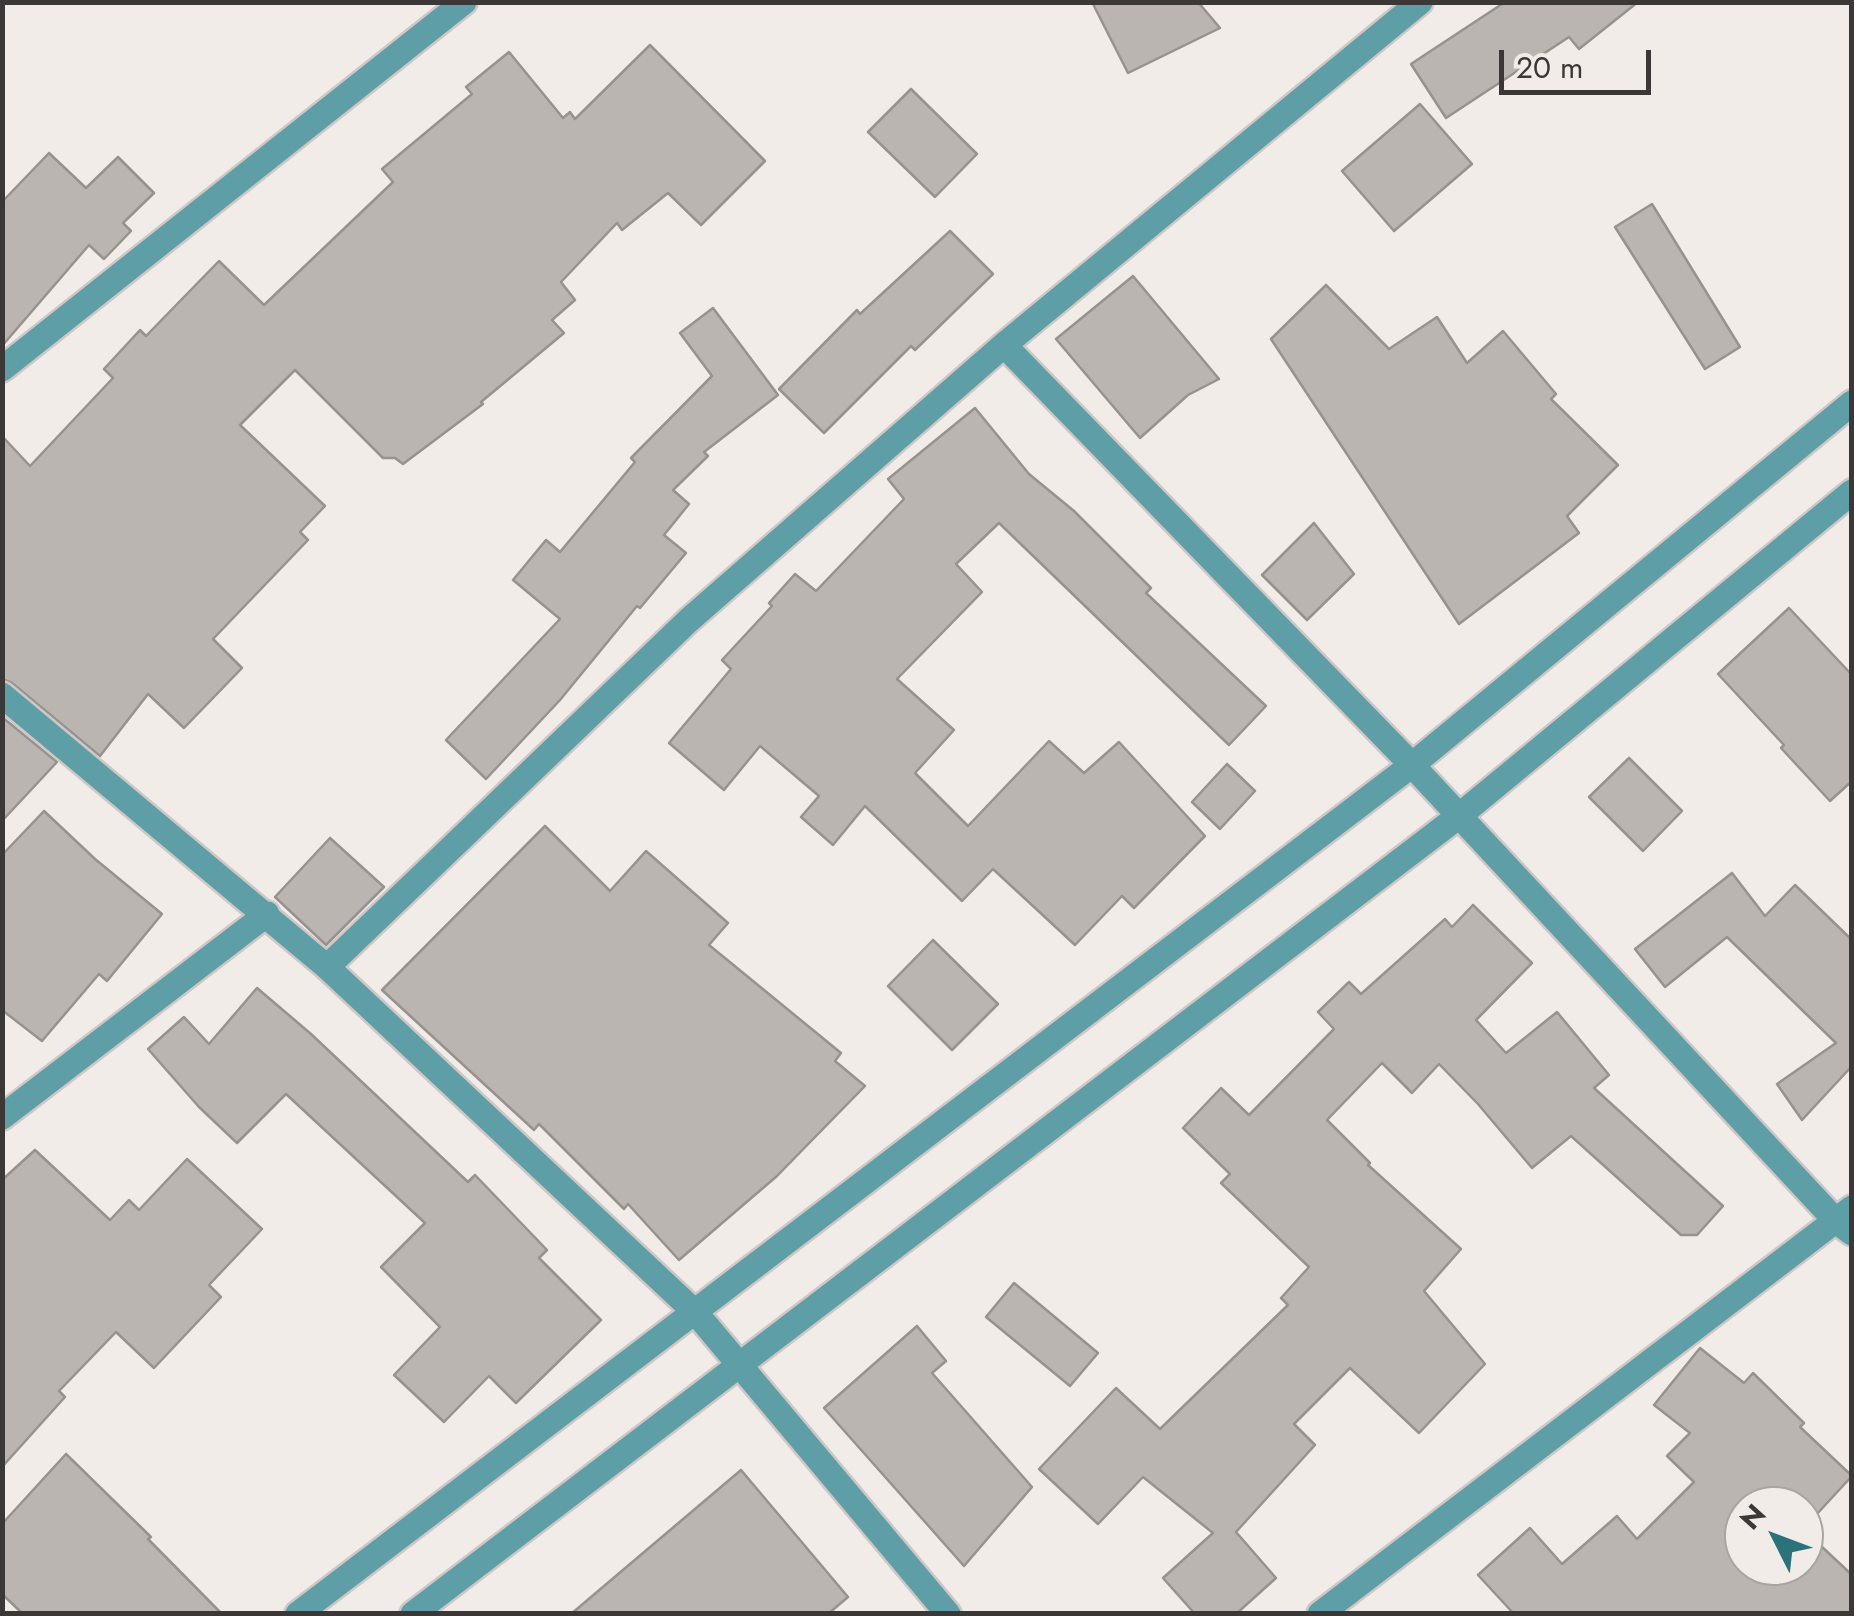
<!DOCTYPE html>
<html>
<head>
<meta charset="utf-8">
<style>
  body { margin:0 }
  #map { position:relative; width:1854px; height:1616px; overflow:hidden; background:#f2ece8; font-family:Jost,sans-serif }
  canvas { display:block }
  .frame { position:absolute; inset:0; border:5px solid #3b3837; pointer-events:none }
  .north { position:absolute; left:1724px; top:1486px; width:100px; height:100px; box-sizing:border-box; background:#f2ece8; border:2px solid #a9a4a1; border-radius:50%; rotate:312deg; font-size:28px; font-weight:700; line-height:40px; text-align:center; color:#3b3837 }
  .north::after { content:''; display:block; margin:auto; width:35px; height:45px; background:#2a737b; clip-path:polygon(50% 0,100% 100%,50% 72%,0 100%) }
  .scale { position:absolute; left:1499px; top:50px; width:152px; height:45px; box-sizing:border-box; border:5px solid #3b3837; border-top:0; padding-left:12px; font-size:30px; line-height:35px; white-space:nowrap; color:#3b3837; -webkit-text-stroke:8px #f2ece8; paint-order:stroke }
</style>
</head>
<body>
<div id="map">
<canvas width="1854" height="1616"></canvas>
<div class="frame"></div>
<div class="north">N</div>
<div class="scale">20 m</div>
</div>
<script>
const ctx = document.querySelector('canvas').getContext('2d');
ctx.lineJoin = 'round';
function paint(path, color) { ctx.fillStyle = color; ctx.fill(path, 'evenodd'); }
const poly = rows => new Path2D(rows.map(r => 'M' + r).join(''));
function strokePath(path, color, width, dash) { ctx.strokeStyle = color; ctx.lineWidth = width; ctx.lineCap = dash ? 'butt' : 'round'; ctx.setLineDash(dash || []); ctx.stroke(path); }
const building = poly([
  [1092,2,1198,2,1220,28,1128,73,1092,2],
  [1505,2,1638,2,1579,49,1569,37,1446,118,1411,64,1505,2],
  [650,45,765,161,701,225,668,193,622,230,617,223,561,282,575,300,552,320,564,333,481,402,483,404,403,464,395,458,383,458,295,370,240,425,325,506,300,532,308,540,213,639,242,668,184,728,148,694,100,756,12,683,2,679,2,436,30,466,113,378,104,369,140,330,146,336,219,261,264,305,393,182,382,169,472,94,466,87,509,52,563,118,570,112,575,119,650,45],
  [911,89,977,154,935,197,868,132,911,89],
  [1420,104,1472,164,1394,231,1342,171,1420,104],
  [49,153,86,188,118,157,154,193,123,223,131,231,104,259,89,245,2,346,2,202,49,153],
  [1652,204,1740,347,1705,369,1615,227,1652,204],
  [950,231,993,274,915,350,911,346,824,433,779,389,857,310,860,314,950,231],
  [1133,276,1219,379,1188,395,1140,438,1056,339,1133,276],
  [1326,285,1389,349,1437,317,1467,363,1503,331,1556,394,1551,399,1618,465,1567,516,1579,533,1459,624,1271,339,1326,285],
  [713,308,778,395,704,452,708,456,673,490,689,504,664,535,686,553,640,608,637,606,560,700,486,779,446,740,560,619,513,580,546,540,560,552,635,462,631,458,712,376,680,333,713,308],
  [975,408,1029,474,1074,511,1151,588,1146,593,1266,706,1229,745,999,523,956,564,982,592,897,679,954,730,915,773,968,826,1049,741,1084,773,1119,742,1205,836,1134,908,1122,896,1075,945,993,869,962,901,865,806,833,845,801,817,819,796,760,746,724,790,669,743,731,669,722,660,772,606,769,603,795,574,816,591,904,499,888,479,975,408],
  [1314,523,1354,574,1307,620,1262,575,1314,523],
  [1789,608,1852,675,1852,781,1830,801,1781,748,1784,745,1718,674,1789,608],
  [2,717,57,762,2,821,2,717],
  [1629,758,1682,811,1643,851,1589,797,1629,758],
  [1227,764,1255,791,1220,829,1192,802,1227,764],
  [44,811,95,859,162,914,107,981,99,974,42,1041,2,1010,2,855,44,811],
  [545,826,610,891,646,851,728,923,709,945,841,1053,835,1061,865,1086,777,1176,679,1260,628,1204,624,1209,539,1124,534,1130,382,990,545,826],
  [330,838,384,887,326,945,275,897,330,838],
  [1732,873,1765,916,1795,885,1852,940,1852,1066,1802,1120,1777,1084,1836,1043,1727,937,1665,987,1635,949,1732,873],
  [1473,905,1532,963,1476,1020,1506,1053,1557,1012,1609,1075,1594,1088,1723,1206,1697,1235,1681,1235,1571,1136,1532,1168,1478,1104,1439,1064,1412,1093,1382,1063,1327,1120,1370,1163,1368,1165,1461,1249,1424,1291,1485,1364,1419,1433,1350,1368,1294,1424,1315,1445,1236,1532,1276,1578,1236,1614,1195,1614,1163,1578,1213,1533,1143,1477,1098,1524,1039,1469,1116,1388,1160,1429,1288,1305,1281,1298,1309,1267,1221,1183,1230,1174,1183,1128,1221,1088,1249,1115,1334,1029,1318,1012,1349,982,1361,994,1445,919,1452,927,1473,905],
  [933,940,998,1004,952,1050,888,986,933,940],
  [257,988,311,1034,468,1182,475,1175,547,1250,539,1258,601,1320,516,1403,489,1376,444,1422,394,1375,440,1327,381,1267,425,1223,286,1094,237,1143,199,1107,148,1049,184,1017,209,1044,257,988],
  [35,1150,110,1220,129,1200,139,1210,187,1159,262,1229,209,1285,221,1297,154,1368,116,1332,59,1391,65,1397,2,1467,2,1180,35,1150],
  [1014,1283,1098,1353,1070,1386,986,1317,1014,1283],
  [917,1326,946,1361,932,1373,1032,1487,964,1566,824,1408,917,1326],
  [1700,1348,1744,1383,1753,1373,1804,1423,1800,1427,1852,1476,1804,1528,1804,1506,1744,1506,1744,1566,1804,1566,1804,1530,1852,1575,1852,1614,1514,1614,1478,1575,1530,1528,1562,1564,1617,1516,1637,1539,1694,1482,1667,1456,1690,1433,1654,1405,1700,1348],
  [66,1454,151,1537,148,1539,222,1614,23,1614,2,1594,2,1524,66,1454],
  [741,1470,848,1597,828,1614,571,1614,741,1470]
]);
const minor = poly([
  [1004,345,1412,765,1836,1221,1852,1233],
  [2,369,464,2],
  [2,695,327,967,696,1313,948,1614],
  [327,967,689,620,1004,345,1420,2],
  [2,1117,267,914],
  [298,1614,1412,765,1852,403],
  [413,1614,1459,816,1852,492],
  [1320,1614,1852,1208]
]);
paint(building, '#bbb5b1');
strokePath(building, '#97928e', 2.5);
strokePath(minor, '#cdc8c5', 30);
strokePath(minor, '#5e9ea6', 25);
</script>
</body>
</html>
